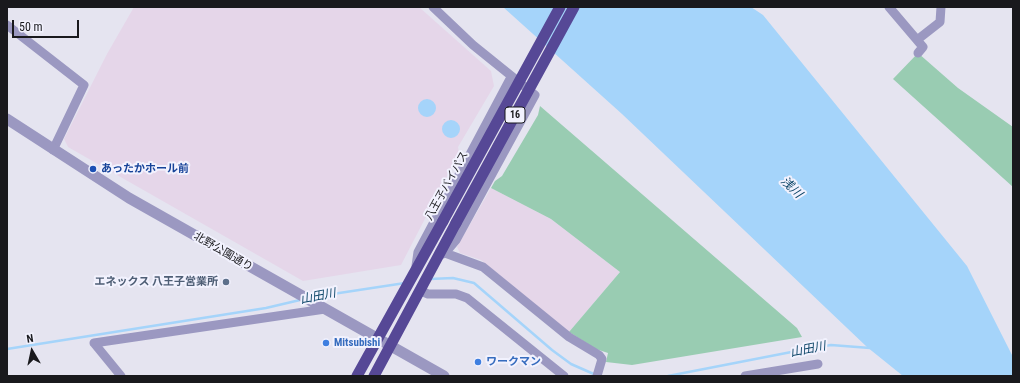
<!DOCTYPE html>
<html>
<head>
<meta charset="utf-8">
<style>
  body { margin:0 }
  #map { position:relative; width:1020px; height:383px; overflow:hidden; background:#e5e4f0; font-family:"Roboto Condensed",sans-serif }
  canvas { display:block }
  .frame { position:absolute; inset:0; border:8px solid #19191d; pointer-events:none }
  .north { position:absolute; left:12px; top:331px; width:40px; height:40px; -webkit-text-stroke:3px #f2f2fe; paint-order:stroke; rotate:351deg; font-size:11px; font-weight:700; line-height:16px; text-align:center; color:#19191d }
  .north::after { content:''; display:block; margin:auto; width:14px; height:18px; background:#19191d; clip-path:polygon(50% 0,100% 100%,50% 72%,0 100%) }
  .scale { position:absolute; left:12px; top:20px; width:67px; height:18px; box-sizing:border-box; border:2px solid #19191d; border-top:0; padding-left:5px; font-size:12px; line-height:14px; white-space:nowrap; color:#19191d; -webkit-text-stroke:3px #f2f2fe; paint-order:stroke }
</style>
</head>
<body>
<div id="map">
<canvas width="1020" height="383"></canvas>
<div class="frame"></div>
<div class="north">N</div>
<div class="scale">50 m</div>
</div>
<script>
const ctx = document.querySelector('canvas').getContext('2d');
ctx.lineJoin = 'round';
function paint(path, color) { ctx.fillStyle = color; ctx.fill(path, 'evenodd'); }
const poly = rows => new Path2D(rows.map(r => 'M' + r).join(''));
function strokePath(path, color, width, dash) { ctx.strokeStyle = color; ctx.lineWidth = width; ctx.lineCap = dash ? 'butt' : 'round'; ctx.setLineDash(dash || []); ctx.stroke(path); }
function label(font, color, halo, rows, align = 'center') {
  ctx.font = font + ' "Roboto Condensed","Noto Sans JP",sans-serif'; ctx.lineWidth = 4; ctx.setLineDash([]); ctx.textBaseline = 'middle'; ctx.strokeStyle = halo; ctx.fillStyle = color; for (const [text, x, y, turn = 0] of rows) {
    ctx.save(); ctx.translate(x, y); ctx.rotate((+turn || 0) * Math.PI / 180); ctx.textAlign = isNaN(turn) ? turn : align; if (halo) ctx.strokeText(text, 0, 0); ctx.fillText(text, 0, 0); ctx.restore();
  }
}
const industrial = poly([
  [134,7,419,7,491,71,494,86,458,147,459,153,401,265,303,281,68,147,64,139,107,54],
  [491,188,551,219,620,272,569,332,481,260,460,253,457,247]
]);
const green = poly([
  [918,53,958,88,1013,127,1013,187,893,79],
  [540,106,797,328,802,337,632,365,606,362,608,353,596,349,569,332,620,272,551,219,491,188,495,181,502,176,538,115]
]);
const water = poly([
  [503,7,751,7,763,15,967,266,1013,357,1013,376,903,376,867,347,622,114],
  '418 108a9 9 0 1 1 18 0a9 9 0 1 1-18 0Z',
  '442 129a9 9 0 1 1 18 0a9 9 0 1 1-18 0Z'
]);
const stream = poly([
  [430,279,453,278,474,283,552,350,571,364,596,375],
  [313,297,405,283],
  [7,349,266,308,300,300],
  [668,376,812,348,831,345,870,348]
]);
const minor = poly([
  [433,7,473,45,535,95,456,240,445,253,440,255],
  [889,7,923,47,918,53],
  [7,25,84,85,53,150],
  [917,40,940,22,941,7],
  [445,253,483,267,569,337,599,355,602,359,597,376],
  [416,266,418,252,511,77],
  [421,291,428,294,456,294,467,298,564,376],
  [94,343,325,309],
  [94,343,121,376],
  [745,376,818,364]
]);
const tertiary = poly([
  [7,119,129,198,444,376]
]);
const trunk = poly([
  [357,376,443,221],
  [374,376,456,223]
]);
const trunkBridge = poly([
  [443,221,560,7],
  [456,223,574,7]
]);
const markers = [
  [93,169,4,"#1a4fb4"],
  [226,282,4,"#5c6f8a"],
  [326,343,4,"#3f7fe0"],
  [478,362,4,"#3f7fe0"]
];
const shields = [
  [515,115,20]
];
const shieldNames = [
  ["16",515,115]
];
const transitNames = [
  ["あったかホール前",101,169]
];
const streetNames = [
  ["八王子バイパス",447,186,-61],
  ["北野公園通り",223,252,30]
];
const serviceNames = [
  ["エネックス 八王子営業所",218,282]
];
const shopNames = [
  ["Mitsubishi",334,343],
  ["ワークマン",486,362]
];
const waterNames = [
  ["浅川",791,188,44],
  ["山田川",318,297,-11],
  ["山田川",808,350,-11]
];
paint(industrial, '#e5d6e9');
paint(green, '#99ccb2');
paint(water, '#a5d4fa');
strokePath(stream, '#a5d4fa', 2.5);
strokePath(minor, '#9b98c1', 9);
strokePath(tertiary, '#9b98c1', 11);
strokePath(trunk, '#564896', 11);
strokePath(trunkBridge, '#564896', 11);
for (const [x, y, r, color] of markers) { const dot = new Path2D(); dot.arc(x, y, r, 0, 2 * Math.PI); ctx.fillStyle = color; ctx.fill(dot); strokePath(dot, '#f2f2fe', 1.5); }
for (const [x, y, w] of shields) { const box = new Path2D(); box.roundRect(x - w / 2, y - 8, w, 16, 3); ctx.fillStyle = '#f2f2fe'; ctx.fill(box); strokePath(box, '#19191d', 1); }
label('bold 10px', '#19191d', null, shieldNames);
label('bold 11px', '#164399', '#f2f2fe', transitNames, 'left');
label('11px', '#19191d', '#f2f2fe', streetNames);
label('bold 11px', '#4e5e75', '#f2f2fe', serviceNames, 'right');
label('bold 11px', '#366cbe', '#f2f2fe', shopNames, 'left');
label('italic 12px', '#0b4467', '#f2f2fe', waterNames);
</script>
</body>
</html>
